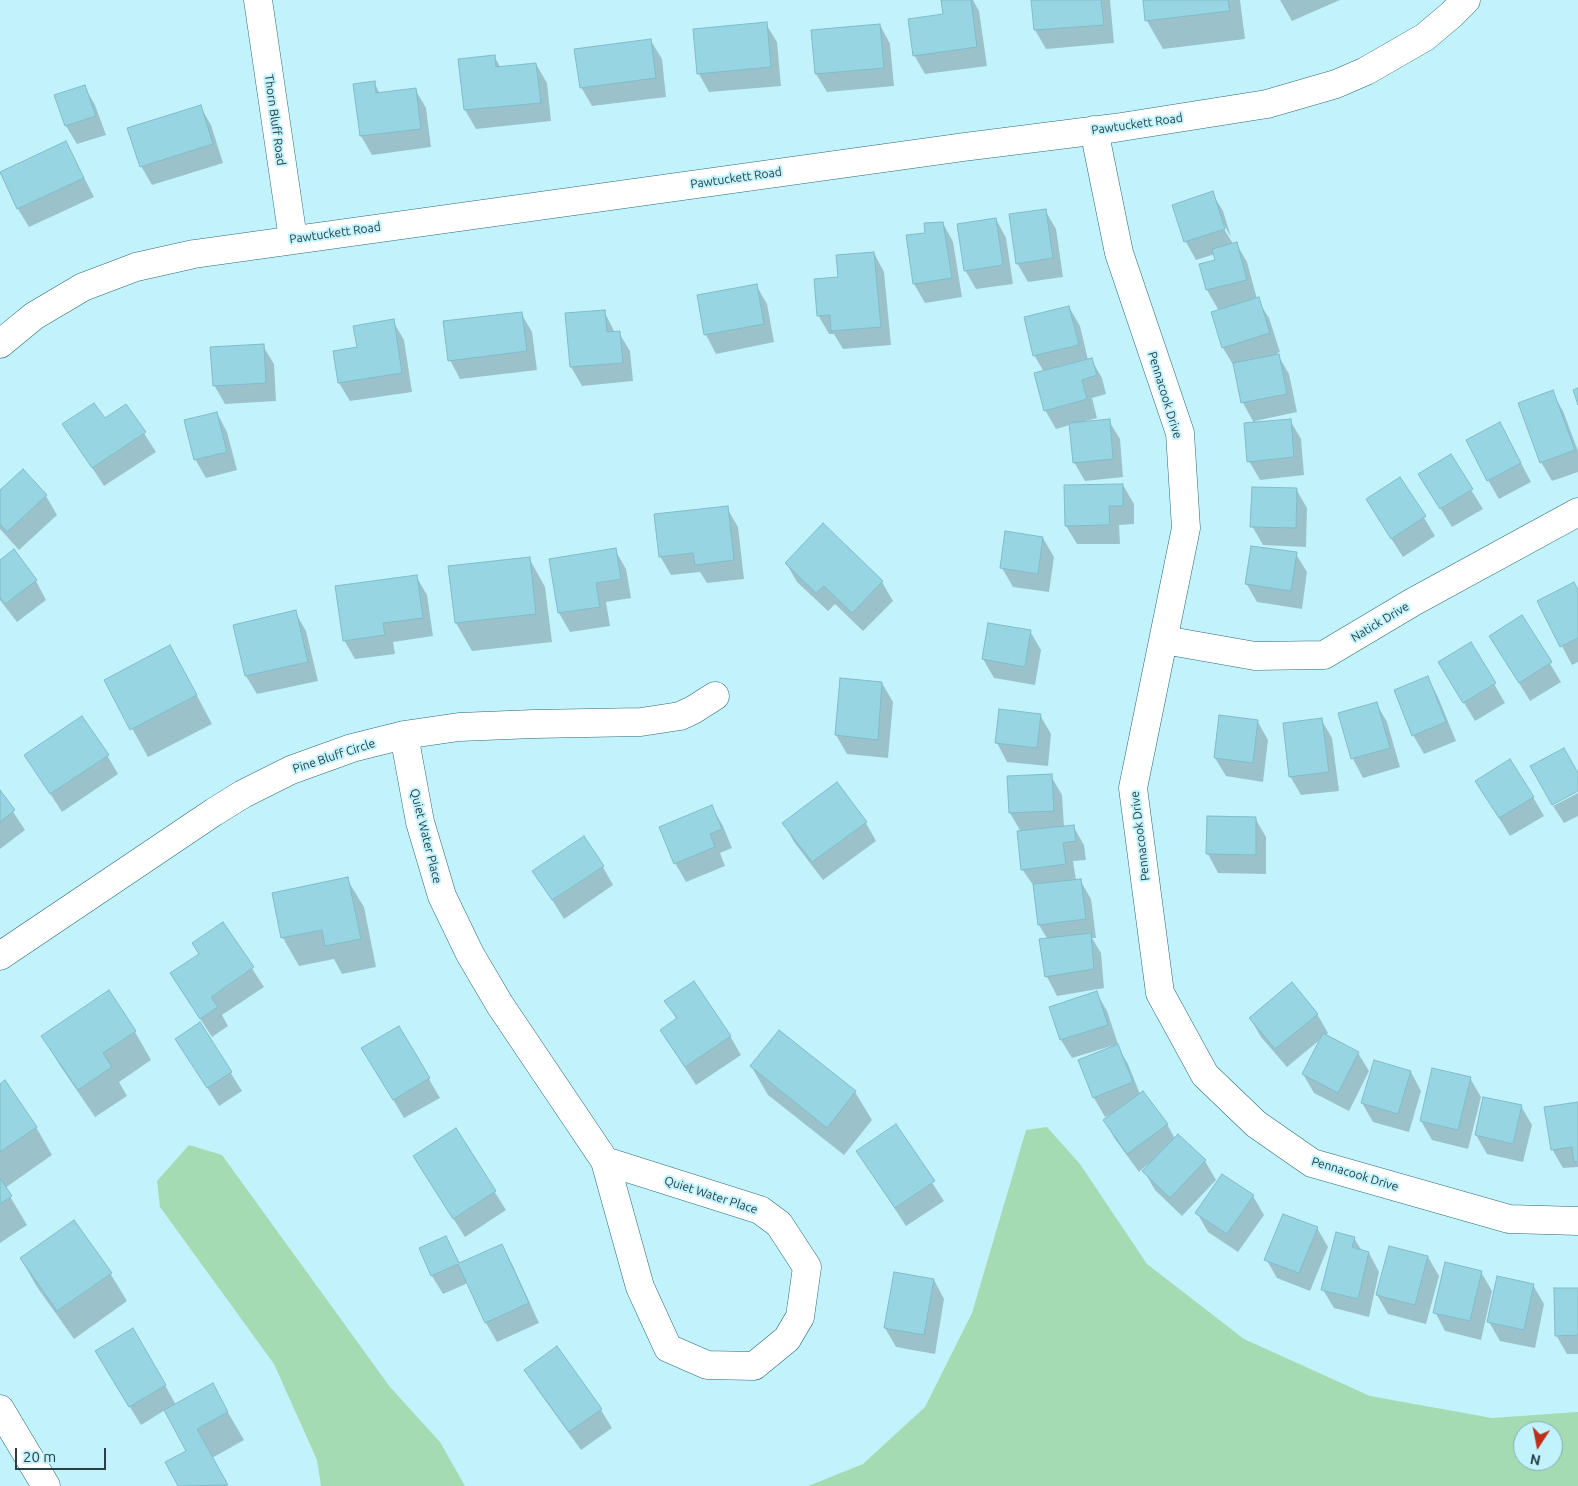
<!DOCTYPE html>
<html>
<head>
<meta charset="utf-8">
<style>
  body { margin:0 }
  #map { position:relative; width:1578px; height:1486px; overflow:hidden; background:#c2f3fd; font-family:Ubuntu,sans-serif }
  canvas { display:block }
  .north { position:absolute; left:1513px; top:1421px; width:50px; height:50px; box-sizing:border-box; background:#c2f3fd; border:1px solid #84acb4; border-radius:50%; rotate:191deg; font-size:14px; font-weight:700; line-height:20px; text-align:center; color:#274146 }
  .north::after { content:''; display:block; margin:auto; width:18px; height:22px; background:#bc301a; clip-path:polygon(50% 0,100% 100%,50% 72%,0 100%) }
  .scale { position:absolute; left:15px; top:1448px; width:91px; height:22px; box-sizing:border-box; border:2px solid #274146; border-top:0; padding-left:6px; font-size:15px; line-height:18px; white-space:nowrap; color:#274146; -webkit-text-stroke:4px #c2f3fd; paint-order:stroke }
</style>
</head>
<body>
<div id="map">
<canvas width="1578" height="1486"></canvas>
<div class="north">N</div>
<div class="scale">20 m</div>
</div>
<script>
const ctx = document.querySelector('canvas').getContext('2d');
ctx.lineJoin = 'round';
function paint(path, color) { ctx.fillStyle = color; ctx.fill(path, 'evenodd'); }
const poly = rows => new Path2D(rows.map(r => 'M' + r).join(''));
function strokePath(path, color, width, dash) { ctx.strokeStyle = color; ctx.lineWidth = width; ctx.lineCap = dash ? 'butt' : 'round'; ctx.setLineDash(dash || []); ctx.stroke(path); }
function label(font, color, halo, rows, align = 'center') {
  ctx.font = font + ' Ubuntu,sans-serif'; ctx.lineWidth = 4; ctx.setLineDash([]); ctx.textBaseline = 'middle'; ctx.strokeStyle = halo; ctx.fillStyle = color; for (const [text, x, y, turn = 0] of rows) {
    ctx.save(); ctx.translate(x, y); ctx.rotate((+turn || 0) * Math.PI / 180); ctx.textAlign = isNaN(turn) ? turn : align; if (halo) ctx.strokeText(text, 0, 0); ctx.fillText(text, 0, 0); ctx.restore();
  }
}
const green = poly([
  [1047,1127,1080,1164,1147,1264,1244,1339,1370,1396,1492,1418,1578,1412,1578,1486,808,1486,863,1464,925,1407,972,1313,1026,1130],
  [1523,1431,1553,1431,1553,1461,1523,1461],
  [189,1145,222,1155,390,1387,440,1442,465,1486,321,1486,317,1460,274,1364,160,1207,157,1181]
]);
const shadow = poly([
  [942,0,973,0,979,11,987,66,925,74,914,55,944,15],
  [1033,0,1110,0,1114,43,1046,49,1035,30],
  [1144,0,1240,0,1245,39,1163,49,1147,21],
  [1280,0,1340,0,1292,21],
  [766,24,777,42,781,86,709,92,699,74],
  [880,25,890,44,894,86,827,92,816,74],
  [651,41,662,59,666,97,592,106,581,87],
  [494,56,501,68,536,64,547,83,551,121,476,129,465,110,460,60],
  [374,82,380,94,415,89,426,108,431,147,372,155,361,136,354,85],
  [84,86,95,105,106,135,77,144,66,126],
  [200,106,211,125,223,163,152,185,141,166],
  [66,142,94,197,29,227,18,209,1,172],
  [1212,193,1223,211,1231,237,1223,223,1221,224,1233,244,1236,243,1247,262,1257,299,1269,318,1280,352,1277,353,1289,374,1297,412,1255,421,1255,423,1290,420,1301,439,1304,475,1260,480,1249,461,1254,423,1243,403,1235,368,1223,348,1212,313,1219,311,1207,290,1200,265,1217,261,1215,254,1196,260,1186,242,1173,205],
  [1045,210,1056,229,1063,277,1028,282,1017,263],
  [996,219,1006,238,1013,284,976,289,965,270],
  [943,223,953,242,962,297,925,303,914,284,926,234],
  [874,253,884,272,891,345,843,349,834,334,829,334,818,315,840,279],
  [756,285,767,304,774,342,716,354,706,335,698,296],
  [1069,307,1080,326,1088,360,1091,359,1102,378,1106,394,1092,398,1097,418,1082,422,1083,423,1109,421,1120,439,1123,477,1085,481,1074,462,1070,425,1056,429,1045,410,1044,372,1034,355],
  [604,311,615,333,619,333,630,351,633,381,582,386,571,367],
  [521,313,532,332,537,370,460,379,450,360],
  [393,321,404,340,412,392,350,401,339,383,358,348],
  [263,346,274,364,276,401,225,404,214,385],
  [1552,392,1563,411,1578,451,1578,472,1552,481,1541,462],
  [126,405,156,452,104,486,64,425,104,420],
  [217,413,227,432,237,470,206,478,195,459],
  [1510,442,1531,482,1499,499,1488,480],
  [1450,456,1483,509,1452,527,1431,493],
  [1400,478,1435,536,1403,557,1378,518],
  [1123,485,1134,504,1134,524,1119,525,1120,544,1077,544,1066,526],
  [1296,489,1307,508,1306,547,1263,545,1252,526],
  [0,491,46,496,57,515,19,550,0,529],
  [727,508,738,527,744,579,707,583,700,572,671,575,660,556],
  [823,525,882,582,893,601,863,631,835,604,828,611,797,582,786,563],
  [1043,538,1054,557,1049,592,1013,587,1002,568],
  [615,550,626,569,631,598,606,602,610,626,570,632,559,613,551,560],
  [14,551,36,581,46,600,17,622,0,600,0,561],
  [1296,554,1307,572,1302,609,1257,602,1246,583],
  [529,558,545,587,552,642,472,651,456,623],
  [416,576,427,595,433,636,393,642,395,654,355,659,344,640],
  [1578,591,1578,662,1572,665,1538,601],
  [295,612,306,631,318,681,257,694,246,676],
  [1522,617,1561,682,1530,701,1502,655],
  [1030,631,1041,650,1035,685,994,678,983,659],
  [1471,644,1505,703,1475,721,1451,681],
  [186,675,212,724,148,757,105,680],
  [1428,678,1438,697,1456,741,1424,754,1413,735],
  [841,679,882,683,893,702,888,758,847,754,836,735],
  [1376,703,1387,722,1400,767,1363,778,1353,759,1340,713],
  [1040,715,1051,734,1048,766,1007,762,997,743],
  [1321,719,1332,738,1339,791,1301,795,1290,776],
  [1258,722,1268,740,1263,782,1226,776,1215,758],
  [107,755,118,774,62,812,26,756],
  [1051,776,1062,795,1064,827,1073,826,1084,845,1086,860,1073,861,1076,880,1080,880,1091,899,1096,938,1092,938,1101,953,1104,988,1057,996,1047,977,1041,940,1048,940,1039,925,1035,888,1022,869,1021,832,1010,813],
  [1476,781,1533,797,1544,816,1510,836],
  [0,792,25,830,0,849],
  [1578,793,1578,816,1564,823,1553,806],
  [712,807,723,826,732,848,720,853,725,866,686,882,675,863],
  [1255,818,1266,837,1266,874,1218,873,1208,854],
  [784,823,866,823,876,841,823,880,794,842],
  [603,867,613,885,564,919,534,871],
  [347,879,364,907,376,967,342,974,334,959,299,966,283,938,273,894],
  [223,924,264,987,222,1015,228,1026,212,1037,171,974,200,954],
  [1096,992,1107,1011,1118,1044,1116,1044,1128,1064,1140,1094,1167,1124,1175,1139,1205,1161,1216,1180,1182,1216,1155,1190,1144,1171,1148,1164,1139,1172,1115,1139,1104,1120,1111,1114,1105,1117,1094,1098,1079,1061,1112,1048,1111,1046,1072,1058,1061,1040,1050,1008],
  [666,1001,730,1036,741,1055,696,1085,661,1031,677,1020],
  [1317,1014,1328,1033,1325,1036,1358,1053,1369,1071,1349,1111,1314,1093,1303,1074,1322,1038,1287,1067,1261,1037,1250,1018],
  [200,1024,242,1091,219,1106,176,1039],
  [399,1028,440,1098,404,1118,363,1049],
  [779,1031,855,1092,872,1120,844,1155,768,1095,751,1066],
  [135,1032,151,1060,119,1082,127,1096,95,1117,59,1064,43,1036],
  [1411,1072,1421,1091,1409,1132,1373,1122,1362,1103],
  [1470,1078,1481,1097,1468,1149,1432,1140,1421,1121],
  [0,1085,36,1127,52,1155,5,1188,27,1225,0,1243],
  [1578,1104,1578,1167,1563,1168,1552,1149],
  [1521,1106,1532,1125,1523,1162,1487,1154,1476,1135],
  [895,1126,944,1201,906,1226,857,1151],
  [456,1130,506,1210,465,1237,414,1157],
  [1253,1196,1264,1215,1238,1252,1208,1232,1197,1213],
  [1317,1228,1328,1247,1310,1291,1277,1278,1266,1259],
  [446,1237,460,1264,501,1245,512,1264,539,1323,497,1342,486,1323,468,1283,443,1294,432,1276,420,1248],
  [1354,1238,1362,1251,1369,1253,1379,1272,1369,1317,1334,1308,1323,1290],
  [1428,1257,1439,1276,1426,1324,1388,1314,1377,1295],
  [21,1259,110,1273,127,1301,74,1339,37,1287],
  [1481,1272,1492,1291,1481,1340,1445,1331,1435,1312],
  [934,1280,944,1299,935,1354,896,1347,885,1328],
  [1533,1285,1544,1304,1535,1348,1500,1341,1489,1322],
  [1578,1289,1578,1354,1567,1354,1556,1335],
  [107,1370,165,1385,176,1405,212,1385,244,1440,212,1458,227,1486,179,1486,166,1463,188,1451,165,1410,141,1425],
  [526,1370,601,1410,612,1428,581,1450,537,1389]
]);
const building = poly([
  [941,0,971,0,977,47,913,56,908,19,943,14,941,0],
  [1031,0,1101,0,1104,25,1034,30,1031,0],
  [1143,0,1228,0,1230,11,1145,21,1143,0],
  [767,22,771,67,697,74,693,29,767,22],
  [880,24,884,68,815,74,811,30,880,24],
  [651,39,656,78,580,88,574,49,651,39],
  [495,55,496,67,536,63,541,103,464,110,458,59,495,55],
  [375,81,376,93,416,88,421,129,360,136,353,84,375,81],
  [85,85,96,116,65,126,54,95,85,85],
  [201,105,213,144,140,167,127,128,201,105],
  [66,141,84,178,17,209,0,172,66,141],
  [1213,191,1225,229,1184,242,1172,205,1213,191],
  [1046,209,1053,258,1016,264,1009,214,1046,209],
  [996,218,1003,265,964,271,957,224,996,218],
  [943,222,952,278,913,284,906,235,925,233,924,223,943,222],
  [1237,242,1247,280,1206,290,1199,264,1215,260,1212,249,1237,242],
  [874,252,881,327,831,331,830,315,817,316,814,279,838,277,836,255,874,252],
  [757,284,764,324,704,335,697,295,757,284],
  [1259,297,1270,333,1222,348,1211,312,1259,297],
  [1069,306,1079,345,1033,356,1024,317,1069,306],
  [605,310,607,332,620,331,623,363,570,367,565,313,605,310],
  [522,312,527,351,448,361,443,321,522,312],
  [394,319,402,373,338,383,333,351,357,347,353,326,394,319],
  [264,344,266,383,213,386,210,347,264,344],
  [1279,354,1287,394,1241,403,1233,363,1279,354],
  [1092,358,1097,375,1082,380,1087,399,1044,411,1034,373,1092,358],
  [1578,388,1578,405,1573,390,1578,388],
  [1553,390,1575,450,1540,463,1518,403,1553,390],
  [94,403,105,418,126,404,146,432,92,468,62,424,94,403],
  [217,412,227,452,194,460,184,420,217,412],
  [1110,419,1113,459,1073,463,1069,423,1110,419],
  [1291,419,1294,457,1247,462,1244,423,1291,419],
  [1500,422,1521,463,1487,481,1466,440,1500,422],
  [1451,454,1473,489,1440,509,1418,474,1451,454],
  [23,469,47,495,7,532,0,524,0,490,23,469],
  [1400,477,1426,516,1391,539,1366,499,1400,477],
  [1123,484,1123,506,1109,506,1110,525,1065,526,1064,485,1123,484],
  [1252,487,1297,488,1296,528,1250,527,1252,487],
  [728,506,734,560,695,565,693,553,659,557,654,514,728,506],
  [823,523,883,581,852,613,824,586,816,593,785,563,823,523],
  [1005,531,1043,537,1038,574,1000,568,1005,531],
  [1251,546,1297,552,1291,591,1245,584,1251,546],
  [616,548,621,579,596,583,600,607,558,613,549,559,616,548],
  [14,549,37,580,5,604,0,597,0,560,14,549],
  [530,557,536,614,455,623,448,566,530,557],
  [417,575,423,618,383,623,385,635,343,641,335,586,417,575],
  [1574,582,1578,590,1578,638,1560,647,1537,601,1574,582],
  [296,610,308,662,245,676,233,625,296,610],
  [1522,615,1552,662,1519,683,1489,636,1522,615],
  [988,623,1031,630,1025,667,982,659,988,623],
  [1471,642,1496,683,1463,703,1438,662,1471,642],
  [170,645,197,695,130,730,104,680,170,645],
  [1428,676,1446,722,1412,736,1394,690,1428,676],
  [840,678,882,682,878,740,835,735,840,678],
  [1377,702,1390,748,1351,759,1338,713,1377,702],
  [999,709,1041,714,1037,748,995,743,999,709],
  [1219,715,1258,720,1253,763,1214,758,1219,715],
  [82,716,109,755,50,794,24,755,82,716],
  [1322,718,1329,772,1289,777,1283,723,1322,718],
  [1564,748,1578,773,1578,791,1552,805,1530,766,1564,748],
  [1510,759,1534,797,1499,818,1475,781,1510,759],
  [1052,774,1054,811,1009,813,1007,776,1052,774],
  [837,782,867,822,812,862,782,823,837,782],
  [0,790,15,810,0,822,0,790],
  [712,805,722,829,710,834,715,847,674,864,659,827,712,805],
  [1207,816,1256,817,1256,855,1206,854,1207,816],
  [1074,825,1076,841,1063,843,1066,864,1021,870,1017,831,1074,825],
  [584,836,604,866,552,900,532,871,584,836],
  [348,877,361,939,325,946,322,930,281,938,272,893,348,877],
  [1081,879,1086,919,1038,925,1033,884,1081,879],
  [223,922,254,967,211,997,218,1007,200,1019,170,973,199,954,192,943,223,922],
  [1091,933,1094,969,1045,977,1039,939,1091,933],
  [694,981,731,1036,685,1067,660,1030,677,1018,664,1001,694,981],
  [1292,982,1318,1014,1275,1049,1249,1018,1292,982],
  [109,990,136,1031,103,1053,112,1067,78,1090,41,1036,109,990],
  [1097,991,1108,1025,1060,1040,1049,1007,1097,991],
  [200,1022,232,1072,207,1088,175,1039,200,1022],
  [399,1026,430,1078,393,1100,361,1048,399,1026],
  [779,1030,856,1091,827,1128,750,1066,779,1030],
  [1323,1033,1359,1052,1338,1093,1302,1074,1323,1033],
  [1118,1044,1133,1082,1093,1098,1078,1060,1118,1044],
  [1374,1060,1411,1071,1398,1114,1361,1103,1374,1060],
  [1432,1068,1471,1077,1458,1130,1420,1121,1432,1068],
  [5,1080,37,1127,0,1152,0,1084,5,1080],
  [1143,1091,1168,1124,1127,1154,1103,1120,1143,1091],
  [1483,1097,1522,1105,1513,1144,1475,1135,1483,1097],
  [1578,1102,1578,1162,1574,1162,1572,1147,1551,1150,1544,1107,1578,1102],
  [896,1124,935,1181,895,1208,856,1151,896,1124],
  [456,1128,496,1191,453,1219,413,1156,456,1128],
  [1178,1134,1206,1160,1170,1198,1142,1171,1178,1134],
  [1222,1174,1254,1195,1227,1234,1195,1213,1222,1174],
  [0,1178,12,1196,0,1204,0,1178],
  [1283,1214,1318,1227,1299,1273,1264,1260,1283,1214],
  [74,1220,112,1273,57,1311,20,1258,74,1220],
  [1336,1232,1355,1237,1352,1247,1369,1252,1358,1299,1321,1290,1336,1232],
  [446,1236,459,1263,502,1244,529,1303,485,1323,458,1264,431,1276,419,1248,446,1236],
  [1389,1246,1428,1256,1415,1305,1376,1295,1389,1246],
  [1445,1262,1482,1271,1470,1321,1433,1313,1445,1262],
  [894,1272,934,1279,924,1335,884,1328,894,1272],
  [1497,1276,1534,1284,1524,1330,1487,1322,1497,1276],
  [1554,1288,1578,1288,1578,1335,1555,1336,1554,1288],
  [133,1328,166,1385,129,1407,95,1351,133,1328],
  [557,1346,602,1409,569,1432,524,1370,557,1346],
  [213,1383,228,1412,197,1429,228,1485,178,1486,165,1462,186,1451,164,1410,213,1383]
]);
const minor = poly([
  [258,0,293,239],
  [1094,130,1119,253,1180,433,1186,528,1133,788,1160,993,1205,1075,1256,1124,1312,1163,1509,1219,1578,1221],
  [0,344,34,316,83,287,136,267,194,254,964,147,1115,128,1267,104,1336,84,1366,71,1425,37,1451,15,1466,0],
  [1164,640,1255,656,1324,655,1413,602,1578,512],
  [404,735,420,822,442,896,470,954,500,1005,605,1161,640,1287,668,1348,707,1365,754,1366,787,1339,800,1317,807,1267,779,1224,760,1210,605,1161],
  [0,956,214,812,243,794,291,770,352,748,404,735,459,727,534,724,641,722,680,716,693,710,715,696],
  [0,1409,46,1486]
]);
const streetNames = [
  ["Thorn Bluff Road",275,120,82],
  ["Pawtuckett Road",1137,124,-8],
  ["Pawtuckett Road",736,178,-8],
  ["Pawtuckett Road",335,233,-8],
  ["Pennacook Drive",1165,395,73],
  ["Natick Drive",1380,622,-31],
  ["Pine Bluff Circle",334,756,-18],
  ["Quiet Water Place",426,836,76],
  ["Pennacook Drive",1140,836,-97],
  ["Pennacook Drive",1355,1174,17],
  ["Quiet Water Place",711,1195,18]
];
paint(green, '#a5dbb2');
paint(shadow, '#0003');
paint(building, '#97d5e2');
strokePath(building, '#7fbcc9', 1);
strokePath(minor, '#2b6975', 29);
strokePath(minor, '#fff', 28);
label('12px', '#274146', '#c2f3fd', streetNames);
</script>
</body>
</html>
